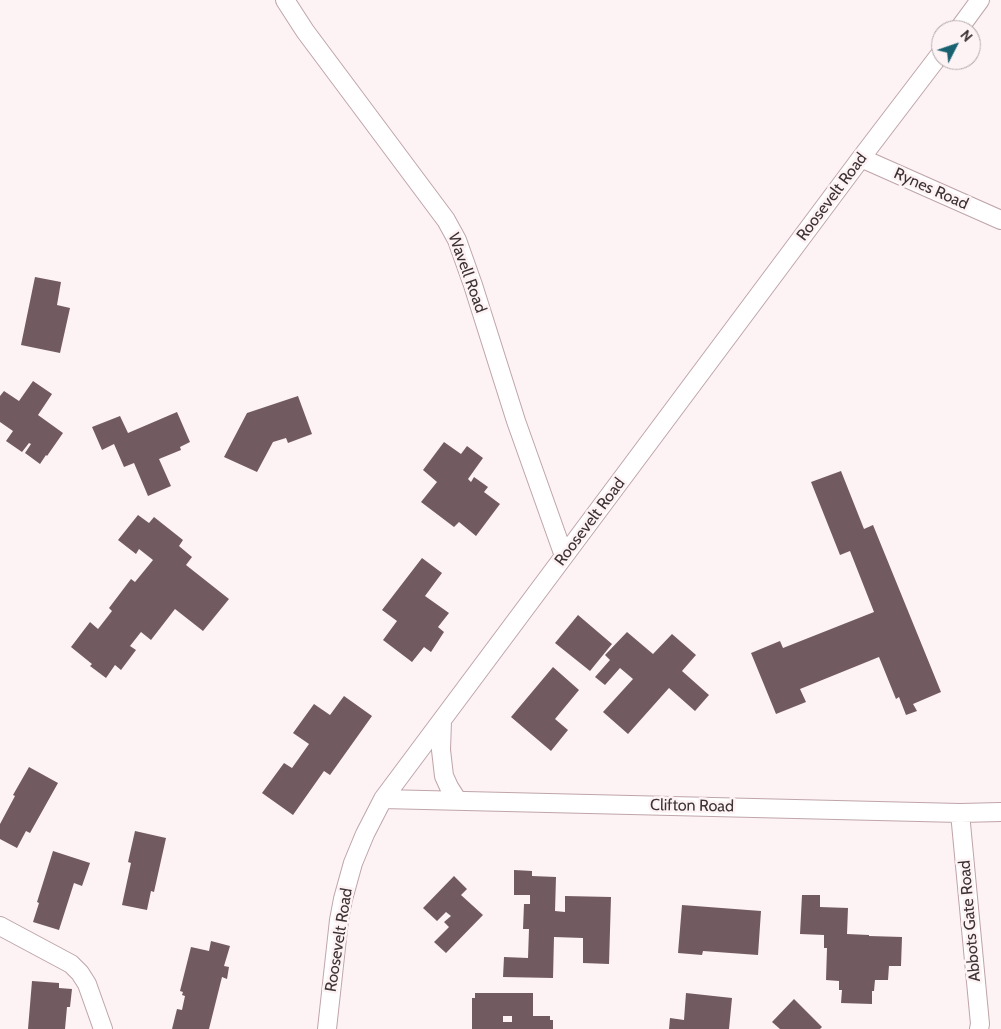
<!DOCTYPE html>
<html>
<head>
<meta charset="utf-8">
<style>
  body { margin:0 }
  #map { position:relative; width:1001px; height:1029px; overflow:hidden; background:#fdf2f4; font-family:Cabin,sans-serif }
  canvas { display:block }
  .north { position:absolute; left:931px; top:20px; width:50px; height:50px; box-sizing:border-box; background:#fdf2f4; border:1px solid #b0a5a7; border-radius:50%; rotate:49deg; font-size:14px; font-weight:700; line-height:20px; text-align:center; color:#3d3234 }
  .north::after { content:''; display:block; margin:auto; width:18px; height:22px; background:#186170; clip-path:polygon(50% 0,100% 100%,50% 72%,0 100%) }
</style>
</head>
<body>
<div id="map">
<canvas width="1001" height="1029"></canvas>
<div class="north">N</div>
</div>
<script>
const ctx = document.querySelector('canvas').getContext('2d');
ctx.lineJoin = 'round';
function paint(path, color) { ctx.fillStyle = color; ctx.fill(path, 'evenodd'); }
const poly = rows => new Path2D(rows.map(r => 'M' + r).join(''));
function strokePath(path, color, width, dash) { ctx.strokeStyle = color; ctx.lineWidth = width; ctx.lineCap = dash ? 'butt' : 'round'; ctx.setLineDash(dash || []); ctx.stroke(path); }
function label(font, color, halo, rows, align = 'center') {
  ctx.font = font + ' Cabin,sans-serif'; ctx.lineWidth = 5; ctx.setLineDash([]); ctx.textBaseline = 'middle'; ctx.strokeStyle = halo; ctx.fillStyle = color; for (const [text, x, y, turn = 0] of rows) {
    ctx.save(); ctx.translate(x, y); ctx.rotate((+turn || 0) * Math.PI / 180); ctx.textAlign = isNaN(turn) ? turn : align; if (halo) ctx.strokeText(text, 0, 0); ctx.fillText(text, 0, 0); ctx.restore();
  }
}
const building = poly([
  [35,277,61,282,57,305,70,308,60,353,21,345],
  [33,381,52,394,38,415,63,433,47,456,46,455,40,464,25,453,31,444,29,443,22,452,6,441,13,431,0,422,0,396,4,391,19,401],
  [298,396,312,434,288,443,286,438,273,442,257,472,224,457,247,413],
  [177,412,190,442,180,447,181,450,159,459,171,486,148,496,134,463,124,467,114,444,102,450,92,427,120,416,128,433],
  [444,442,461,454,467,446,483,458,468,479,471,482,474,477,488,487,484,492,500,504,476,536,459,522,454,527,421,502,437,482,423,470],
  [841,471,864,529,873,525,941,692,913,704,917,711,906,715,899,697,896,699,879,657,800,689,806,702,776,714,751,653,780,641,783,648,874,612,850,551,840,555,811,482],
  [138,515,149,523,154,517,183,540,179,546,192,557,186,565,229,599,203,631,175,609,151,640,141,632,130,646,136,650,121,670,115,665,106,678,90,666,92,664,71,647,90,622,98,629,112,611,109,608,131,579,135,582,153,560,139,549,136,554,118,540],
  [422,558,442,573,425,596,449,613,438,627,444,632,431,652,424,647,412,662,383,640,397,621,382,610],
  [578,615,612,644,590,671,555,643],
  [627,632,653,654,672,634,696,655,682,671,709,695,695,711,669,688,628,734,603,712,633,679,620,668,605,685,595,677,610,660,605,655],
  [553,667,579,690,555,719,568,730,551,751,511,717],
  [344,696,372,716,330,775,324,771,293,815,262,793,284,763,292,768,309,744,293,733,314,704,330,715],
  [29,767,58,783,30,833,26,831,17,848,0,839,0,824,15,796,13,795],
  [135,831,166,838,154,892,151,891,147,910,122,905,131,863,128,862],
  [53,851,90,863,82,886,74,883,59,930,33,922,39,903,37,902],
  [514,870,532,871,532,876,556,877,555,911,565,912,565,896,611,897,609,964,583,963,583,938,554,937,553,978,503,977,504,957,528,958,529,929,523,929,524,904,530,904,530,895,514,895],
  [454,876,467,889,461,895,483,915,446,953,434,942,449,927,444,922,451,916,446,912,437,921,423,908],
  [802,895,820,895,820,907,848,908,847,934,869,935,869,936,902,937,901,966,889,966,888,980,875,980,874,991,872,991,872,1004,841,1003,842,990,839,990,839,981,826,980,827,948,824,948,824,935,800,934],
  [682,905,761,911,758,955,703,951,702,955,678,953],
  [211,941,230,946,224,966,229,967,227,979,222,977,209,1029,172,1029,177,1009,182,1010,185,996,182,995,183,992,180,991,191,947,209,951],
  [32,981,59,983,59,988,72,989,70,1007,67,1007,65,1029,28,1029],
  [475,993,533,993,533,1016,550,1016,550,1020,553,1020,553,1029,472,1029,472,998,475,998],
  [503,1016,512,1016,512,1022,503,1022],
  [686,993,732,998,729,1029,669,1029,670,1018,684,1020],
  [794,999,822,1027,820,1029,780,1029,772,1022]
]);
const minor = poly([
  [285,0,305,31,446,220,457,240,473,285,516,421,564,556],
  [958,30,980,0],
  [861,158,1001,220],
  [442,721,441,750,444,776,449,787,458,801],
  [383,799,960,813,1001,812],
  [960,813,980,1024,979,1029],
  [0,926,71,964,80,973,87,984,103,1029],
  [327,1029,339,920,343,899,353,863,365,834,383,799,861,158,941,53]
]);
const streetNames = [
  ["Rynes Road",931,189,24],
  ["Roosevelt Road",832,197,-53],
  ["Wavell Road",467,273,70],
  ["Roosevelt Road",590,522,-53],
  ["Clifton Road",692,806,1],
  ["Abbots Gate Road",970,921,-95],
  ["Roosevelt Road",339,940,-81]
];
paint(building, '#725b60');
strokePath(minor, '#bfa5aa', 20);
strokePath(minor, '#fff', 18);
label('16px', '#3d3234', '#fdf2f4', streetNames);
</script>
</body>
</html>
